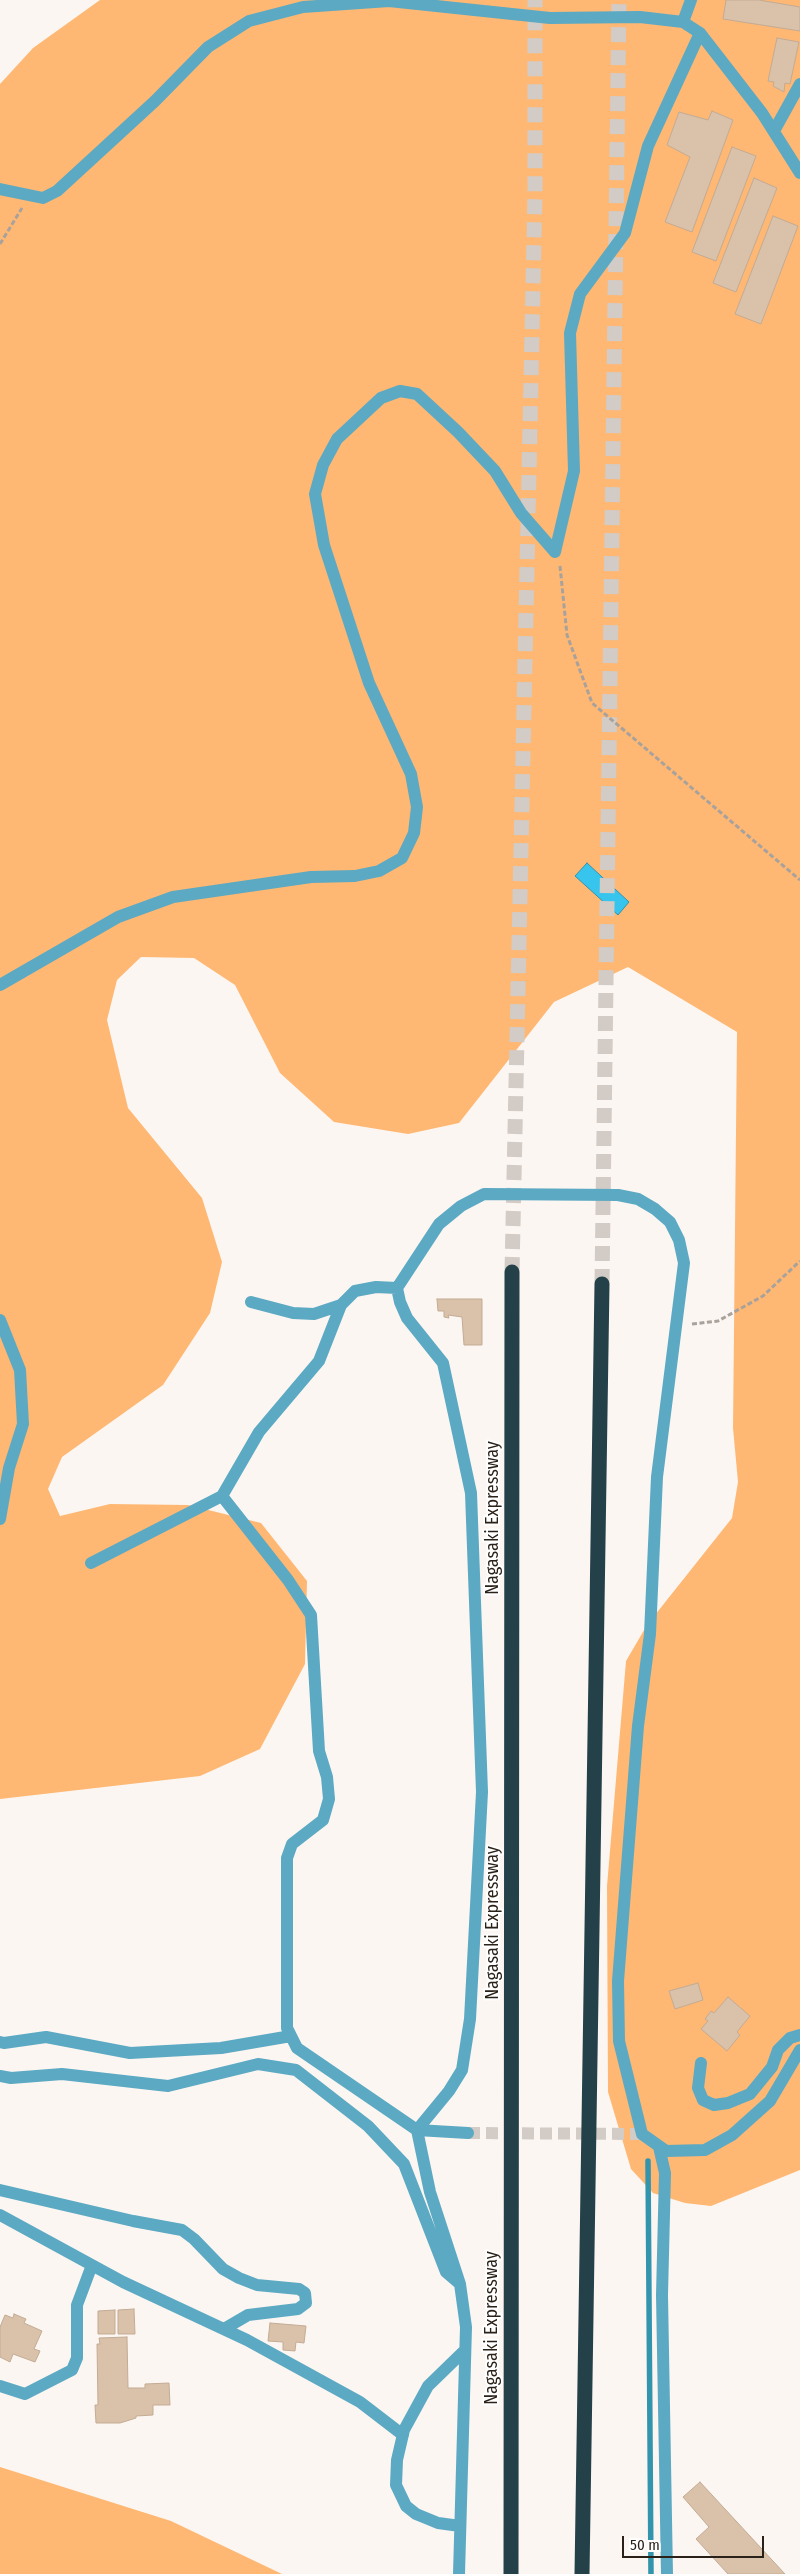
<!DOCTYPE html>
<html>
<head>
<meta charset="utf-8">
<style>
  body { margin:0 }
  #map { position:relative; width:800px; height:2574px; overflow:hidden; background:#fcf6f2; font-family:"Fira Sans Condensed",sans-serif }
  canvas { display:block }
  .scale { position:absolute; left:622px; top:2536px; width:142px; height:22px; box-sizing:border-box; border:2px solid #2a2118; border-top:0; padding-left:6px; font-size:15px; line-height:18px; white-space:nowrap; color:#2a2118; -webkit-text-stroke:4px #fff; paint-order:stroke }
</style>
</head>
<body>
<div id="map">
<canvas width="800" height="2574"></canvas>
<div class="scale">50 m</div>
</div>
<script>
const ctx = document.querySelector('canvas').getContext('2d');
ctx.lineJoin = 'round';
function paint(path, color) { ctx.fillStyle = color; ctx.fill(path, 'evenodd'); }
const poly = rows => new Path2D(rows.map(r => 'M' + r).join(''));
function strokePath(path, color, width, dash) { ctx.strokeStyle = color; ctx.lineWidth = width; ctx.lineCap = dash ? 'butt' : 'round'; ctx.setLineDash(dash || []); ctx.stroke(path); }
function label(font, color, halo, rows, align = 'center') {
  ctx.font = font + ' "Fira Sans Condensed",sans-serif'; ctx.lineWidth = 4; ctx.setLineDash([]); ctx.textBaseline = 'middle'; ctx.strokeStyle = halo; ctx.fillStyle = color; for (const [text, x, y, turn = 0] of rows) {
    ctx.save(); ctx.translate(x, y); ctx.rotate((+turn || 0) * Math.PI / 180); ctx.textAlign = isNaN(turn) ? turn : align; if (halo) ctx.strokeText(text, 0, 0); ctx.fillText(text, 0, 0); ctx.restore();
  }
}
const green = poly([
  [100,0,800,0,800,2170,711,2206,685,2203,653,2193,631,2169,608,2092,607,1886,626,1661,647,1625,732,1518,738,1482,733,1428,737,1032,628,967,554,1002,459,1123,408,1134,334,1122,280,1073,235,985,194,958,141,957,117,980,107,1020,128,1108,202,1198,222,1262,210,1313,163,1385,62,1457,48,1489,60,1516,110,1504,188,1505,261,1523,307,1581,305,1664,260,1749,200,1776,0,1799,0,84,33,48],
  [0,2467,171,2521,282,2574,0,2574]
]);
const water = poly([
  [587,863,629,902,618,915,575,876,587,863]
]);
const stream = poly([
  [648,2161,651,2574]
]);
const building = poly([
  [726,0,759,0,800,7,800,31,723,19,726,0],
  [777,38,799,42,790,84,785,83,784,92,773,86,774,82,768,81,777,38],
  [712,111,733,120,692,232,665,222,690,157,667,145,679,112,708,120,712,111],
  [732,147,756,156,716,261,692,252,732,147],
  [754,178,777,188,736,292,713,283,754,178],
  [773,216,798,226,761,324,735,314,773,216],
  [437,1299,482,1299,482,1345,464,1345,462,1317,448,1315,449,1318,444,1317,444,1311,438,1311,437,1299],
  [698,1983,703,2000,675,2009,669,1991,698,1983],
  [728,1997,750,2016,737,2032,740,2035,727,2051,701,2029,708,2021,705,2019,711,2011,714,2013,728,1997],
  [134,2309,135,2334,118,2334,118,2310,134,2309],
  [115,2310,115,2334,98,2334,98,2311,115,2310],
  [14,2314,26,2319,24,2323,42,2331,34,2349,40,2351,35,2362,13,2354,10,2362,0,2357,0,2327,5,2315,13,2318,14,2314],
  [270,2323,306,2326,304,2343,296,2342,295,2351,283,2350,283,2342,268,2341,270,2323],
  [127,2337,128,2388,145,2388,145,2384,169,2383,170,2405,153,2405,153,2415,136,2416,136,2418,120,2423,96,2423,95,2405,98,2405,97,2344,100,2344,99,2338,127,2337],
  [700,2482,785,2574,728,2574,696,2539,709,2527,683,2497,700,2482]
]);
const minorTunnel = poly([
  [468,2133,642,2134]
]);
const highwayTunnel = poly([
  [512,1272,535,192,535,0],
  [602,1284,619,0]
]);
const path = poly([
  [0,244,22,208],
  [560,566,567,635,592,703,800,880],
  [692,1324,718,1321,763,1296,800,1261]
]);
const minor = poly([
  [683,22,691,0],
  [774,131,800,84],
  [0,189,43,198,57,191,155,101,208,47,249,21,303,7,389,1,550,18,640,17,683,22,700,33,762,113,800,173],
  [0,985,118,917,173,897,311,877,355,876,379,871,402,858,414,833,417,807,411,774,369,683,324,545,315,494,323,465,337,439,381,398,400,391,417,394,458,432,495,471,521,513,555,552,574,471,570,333,580,294,625,233,648,146,700,33],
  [251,1302,293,1313,314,1314,341,1305],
  [0,1320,20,1370,23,1424,9,1468,0,1519],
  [222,1496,259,1432,319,1361,341,1305,355,1291,376,1287,397,1288],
  [91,1563,222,1496,288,1580,311,1615,319,1751,327,1777,329,1799,323,1820,292,1844,287,1858,287,2028,297,2048,417,2130,449,2091,462,2070,470,2019,482,1792,471,1493,443,1363,407,1318,400,1302,397,1288,439,1224,461,1206,484,1194,618,1195,638,1199,655,1209,670,1222,679,1240,684,1263,657,1477,650,1634,638,1726,618,1981,619,2041,642,2134,666,2151,705,2150,732,2135,770,2101,800,2050],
  [0,2042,4,2043,46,2037,130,2053,221,2048,291,2036],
  [701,2063,698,2088,703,2100,714,2105,728,2103,750,2094,772,2067,778,2050,790,2038,800,2035],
  [0,2076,11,2078,62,2074,168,2086,258,2064,296,2070,368,2126,404,2164,446,2272,460,2284,430,2192,417,2130,468,2133],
  [659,2147,665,2173,662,2295,667,2574],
  [0,2190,133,2221,182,2230,194,2239,223,2269,239,2278,257,2285,299,2289,305,2293,306,2303,298,2309,248,2315,224,2329],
  [0,2215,123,2282,247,2340,360,2402,403,2435],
  [0,2386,25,2394,72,2370,77,2358,77,2305,92,2265],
  [460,2526,438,2523,416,2514,406,2506,396,2485,397,2460,404,2430,428,2386,463,2352],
  [459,2574,466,2327,460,2284]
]);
const highway = poly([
  [511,2574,512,1272],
  [582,2574,602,1284]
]);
const streetNames = [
  ["Nagasaki Expressway",493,1518,-90],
  ["Nagasaki Expressway",493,1923,-90],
  ["Nagasaki Expressway",492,2328,-90]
];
paint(green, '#feb873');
paint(water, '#37c5ed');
strokePath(water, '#3394ad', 1);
strokePath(stream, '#3394ad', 5.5);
paint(building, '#dac1aa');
strokePath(building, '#c3ab94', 1);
strokePath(minorTunnel, '#d2cbc6', 12, [12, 6]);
strokePath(highwayTunnel, '#d2cbc6', 15, [15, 8]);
strokePath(path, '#a9a29c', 3, [5, 2.5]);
strokePath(minor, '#5ca9c3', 12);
strokePath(highway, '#244049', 15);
label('18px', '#2a2118', '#fff', streetNames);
</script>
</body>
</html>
